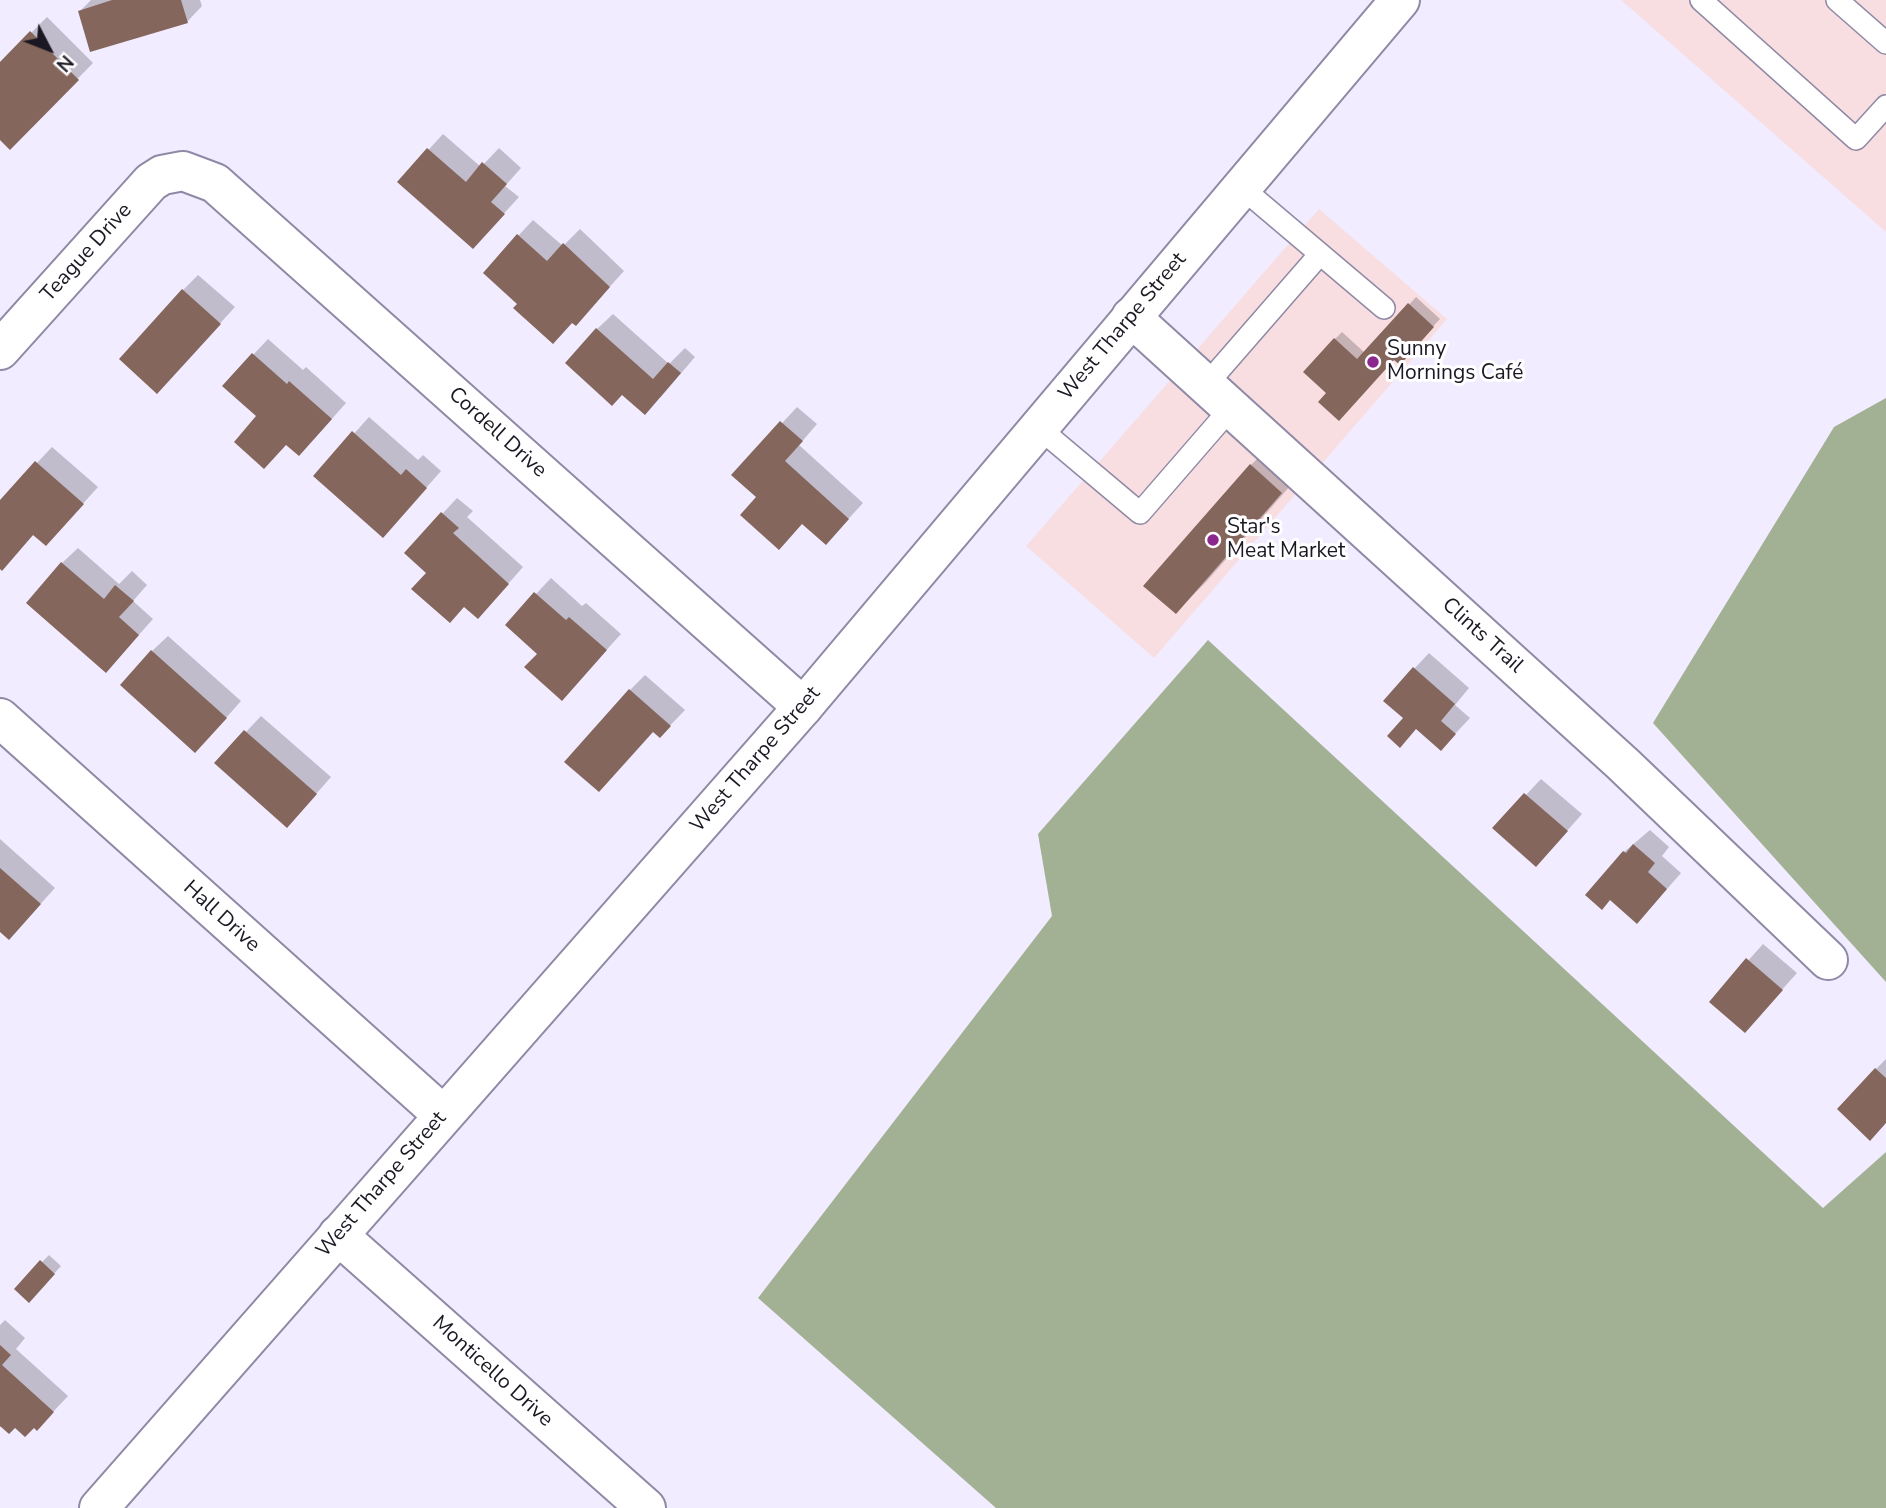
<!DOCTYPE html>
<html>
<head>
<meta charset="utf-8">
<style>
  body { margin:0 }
  #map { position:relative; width:1886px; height:1508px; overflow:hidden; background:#f1ecff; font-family:"Nunito Sans",sans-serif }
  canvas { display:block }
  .north { position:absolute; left:14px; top:14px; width:70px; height:70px; -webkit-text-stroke:5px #fff; paint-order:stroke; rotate:132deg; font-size:19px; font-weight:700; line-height:28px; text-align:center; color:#1b1823 }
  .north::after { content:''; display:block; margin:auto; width:24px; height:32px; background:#1b1823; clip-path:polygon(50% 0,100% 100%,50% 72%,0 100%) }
</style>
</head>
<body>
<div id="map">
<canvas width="1886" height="1508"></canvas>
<div class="north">N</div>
</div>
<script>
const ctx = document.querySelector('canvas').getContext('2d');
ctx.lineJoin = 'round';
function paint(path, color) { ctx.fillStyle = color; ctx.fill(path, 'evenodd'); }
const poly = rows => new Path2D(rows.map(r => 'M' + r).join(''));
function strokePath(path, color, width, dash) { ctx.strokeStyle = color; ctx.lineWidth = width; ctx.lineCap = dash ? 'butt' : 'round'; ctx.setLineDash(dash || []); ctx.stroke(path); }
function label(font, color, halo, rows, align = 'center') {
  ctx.font = font + ' "Nunito Sans",sans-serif'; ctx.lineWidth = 6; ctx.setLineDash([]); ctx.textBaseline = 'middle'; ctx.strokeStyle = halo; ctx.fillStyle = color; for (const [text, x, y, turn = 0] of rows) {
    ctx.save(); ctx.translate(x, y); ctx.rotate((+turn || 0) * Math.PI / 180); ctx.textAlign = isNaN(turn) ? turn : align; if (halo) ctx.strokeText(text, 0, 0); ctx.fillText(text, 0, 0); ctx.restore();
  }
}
const commercial = poly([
  [1621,0,1886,0,1886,232],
  [1319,209,1447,319,1154,658,1026,546]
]);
const forest = poly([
  [1886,398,1886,982,1653,723,1834,427],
  [1208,640,1823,1208,1886,1152,1886,1508,996,1508,758,1298,1052,916,1038,834]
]);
const shadow = poly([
  [91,0,200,0,202,6,187,22,80,11],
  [47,17,93,63,10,148,0,137,0,64],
  [443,134,481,167,499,148,521,168,505,186,519,197,488,231,399,182],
  [533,220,563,246,580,229,624,271,576,324,520,304,518,236],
  [198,275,235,307,172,376,183,290],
  [1416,297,1440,319,1399,363,1394,358,1329,393,1335,339,1342,332,1365,353],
  [613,314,669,364,685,348,695,357,660,398,597,329],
  [268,339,303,370,306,367,346,403,314,439,258,416,224,386],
  [797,407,817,424,799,445,863,503,841,527,803,522,734,475],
  [369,417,418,460,423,455,441,471,398,520,316,476],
  [1281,435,1311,462,1206,582,1176,612,1251,465],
  [52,447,98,487,61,528,34,534,2,569,0,567,0,502],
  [457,498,473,511,467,517,523,567,493,601,428,573,406,553],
  [78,548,119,584,132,571,147,585,133,601,153,619,121,655,62,563],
  [551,578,582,606,586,603,621,634,562,699,539,654,536,594],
  [168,636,241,701,210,736,152,651],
  [1429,653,1469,688,1455,705,1470,718,1441,749,1414,669],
  [645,675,685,710,660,736,654,730,630,690],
  [261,716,331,777,302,810,217,763],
  [1541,779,1582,814,1551,849,1495,828],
  [1650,830,1669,847,1662,856,1681,873,1652,906,1587,895,1624,852],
  [0,839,55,888,24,922,0,929],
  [1763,944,1797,973,1745,1031,1711,1002],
  [1886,1059,1886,1122,1839,1109,1876,1069],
  [49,1255,61,1266,36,1294,42,1262],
  [5,1320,25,1338,16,1349,68,1396,52,1413,15,1426,0,1427,0,1325]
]);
const building = poly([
  [112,0,181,0,188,23,90,52,78,11],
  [30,31,79,80,10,150,0,140,0,62],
  [427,148,466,182,482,162,507,184,491,202,505,214,473,249,397,182],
  [517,234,547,261,563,243,610,287,576,326,572,323,553,344,513,308,517,304,483,273],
  [182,289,221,324,157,394,119,359],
  [1408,303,1434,327,1400,365,1394,360,1339,421,1318,402,1326,393,1303,372,1334,338,1357,359],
  [596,328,653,379,668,362,681,373,645,415,622,395,612,406,565,363],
  [252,353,287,384,289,381,332,419,299,456,286,445,264,469,234,442,256,416,222,386],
  [780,421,803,441,785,461,849,519,826,545,802,524,779,550,740,515,756,497,731,475],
  [352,431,401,475,406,469,427,488,383,538,313,476],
  [35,461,84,504,46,546,33,535,2,571,0,569,0,500],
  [1250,464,1282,493,1176,614,1143,586],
  [441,512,459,528,453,533,509,584,478,619,464,607,450,623,411,589,426,573,404,553],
  [61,562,104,599,115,585,134,601,119,617,139,635,106,673,26,603],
  [534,592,566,620,569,617,607,650,562,701,524,667,537,654,505,625],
  [151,650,227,718,195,753,120,685],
  [1413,667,1455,704,1441,721,1456,734,1441,751,1416,729,1400,748,1387,736,1403,718,1383,701],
  [629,689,671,726,660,738,653,732,599,792,564,762],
  [244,730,317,794,287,828,214,763],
  [1524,793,1568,831,1536,867,1492,828],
  [1633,844,1655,863,1648,872,1667,889,1637,924,1610,900,1602,910,1585,895,1623,851,1626,853],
  [0,868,41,904,9,940,0,932],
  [1746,958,1783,990,1745,1033,1709,1002],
  [1875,1068,1886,1078,1886,1123,1870,1141,1837,1109],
  [40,1260,55,1274,29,1303,14,1289],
  [0,1345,11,1355,2,1365,54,1412,37,1431,34,1428,25,1437,15,1428,9,1434,0,1426]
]);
const service = poly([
  [1701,0,1856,139,1886,106],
  [1837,0,1886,43],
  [1241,187,1384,308],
  [1206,385,1320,254],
  [1039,428,1140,513,1231,408]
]);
const minor = poly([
  [1131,317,1623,764,1828,960],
  [0,350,151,182,162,175,183,171,215,183,803,707],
  [0,718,443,1115]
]);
const tertiary = poly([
  [338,1235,646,1508]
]);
const secondary = poly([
  [99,1508,803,707,1400,0]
]);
const markers = [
  [1373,362,7,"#8c278d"],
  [1213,540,7,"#8c278d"]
];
const streetNames = [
  ["Teague Drive",87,253,-48],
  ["West Tharpe Street",1123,327,-50],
  ["Cordell Drive",497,433,42],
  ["Clints Trail",1482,636,42],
  ["West Tharpe Street",756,760,-49],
  ["Hall Drive",221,917,42],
  ["West Tharpe Street",382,1185,-49],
  ["Monticello Drive",492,1372,42]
];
const poiNames = [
  ["Sunny",1387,350],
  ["Mornings Café",1387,374],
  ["Star's",1227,528],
  ["Meat Market",1227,552]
];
paint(commercial, '#f8dee1');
paint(forest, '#a2b094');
paint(shadow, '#0003');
paint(building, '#84665c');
strokePath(service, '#9089a5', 24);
strokePath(minor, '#9089a5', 42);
strokePath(tertiary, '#9089a5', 42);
strokePath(secondary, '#9089a5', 42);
strokePath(service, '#fff', 21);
strokePath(minor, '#fff', 38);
strokePath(tertiary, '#fff', 38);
strokePath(secondary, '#fff', 38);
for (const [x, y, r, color] of markers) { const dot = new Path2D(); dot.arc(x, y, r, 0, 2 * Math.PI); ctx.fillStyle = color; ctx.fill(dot); strokePath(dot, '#fff', 2.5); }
label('21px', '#1b1823', '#fff', streetNames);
label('21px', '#1b1823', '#fff', poiNames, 'left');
</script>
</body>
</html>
